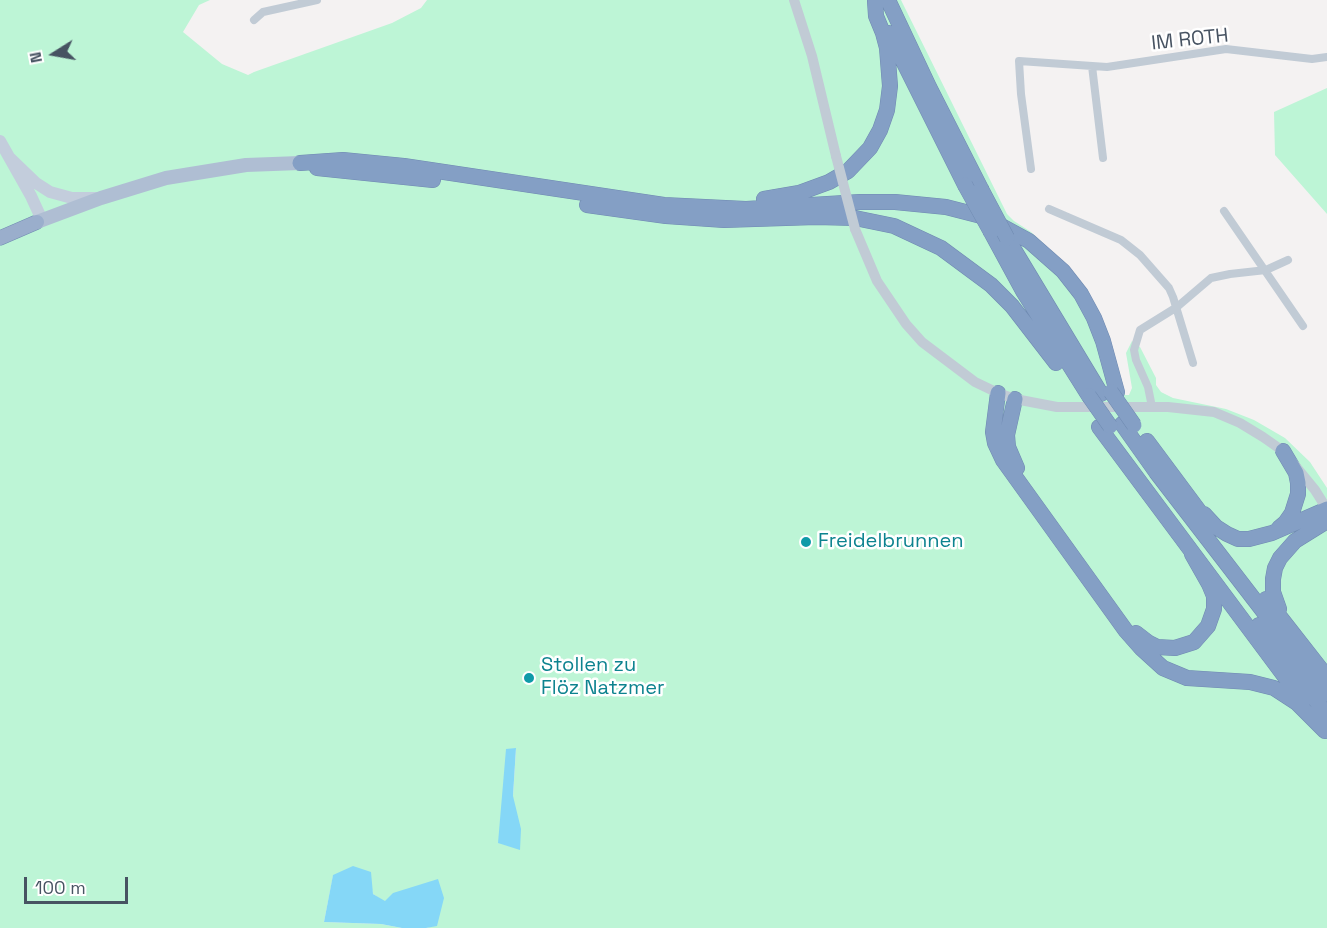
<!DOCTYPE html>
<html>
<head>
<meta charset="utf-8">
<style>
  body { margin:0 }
  #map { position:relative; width:1327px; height:928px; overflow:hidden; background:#f4f2f2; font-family:"Space Grotesk",sans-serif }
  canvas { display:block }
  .north { position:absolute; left:24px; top:24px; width:60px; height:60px; -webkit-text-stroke:4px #fff; paint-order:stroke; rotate:259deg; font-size:16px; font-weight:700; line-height:24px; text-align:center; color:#475362 }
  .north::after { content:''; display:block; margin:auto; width:21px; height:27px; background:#475362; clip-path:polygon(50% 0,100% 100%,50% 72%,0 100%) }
  .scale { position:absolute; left:24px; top:877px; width:104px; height:27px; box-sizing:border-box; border:3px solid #475362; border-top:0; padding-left:8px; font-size:18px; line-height:21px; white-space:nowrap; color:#475362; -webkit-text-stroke:4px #fff; paint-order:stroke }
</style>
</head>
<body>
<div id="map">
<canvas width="1327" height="928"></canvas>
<div class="north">N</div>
<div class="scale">100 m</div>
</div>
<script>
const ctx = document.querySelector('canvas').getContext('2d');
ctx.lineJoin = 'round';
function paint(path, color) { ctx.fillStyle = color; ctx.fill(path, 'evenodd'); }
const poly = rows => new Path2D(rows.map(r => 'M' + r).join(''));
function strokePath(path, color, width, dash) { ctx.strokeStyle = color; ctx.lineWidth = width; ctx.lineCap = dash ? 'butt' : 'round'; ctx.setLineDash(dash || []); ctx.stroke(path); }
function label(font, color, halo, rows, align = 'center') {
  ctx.font = font + ' "Space Grotesk",sans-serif'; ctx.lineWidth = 5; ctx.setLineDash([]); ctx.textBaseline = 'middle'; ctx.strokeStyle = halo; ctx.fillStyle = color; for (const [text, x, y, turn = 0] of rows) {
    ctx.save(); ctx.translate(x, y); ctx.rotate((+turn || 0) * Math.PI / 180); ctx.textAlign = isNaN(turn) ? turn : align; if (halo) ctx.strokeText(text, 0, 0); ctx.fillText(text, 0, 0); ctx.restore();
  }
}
const green = poly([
  [0,0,210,0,199,5,183,32,222,64,248,75,254,72,392,23,421,8,427,0,901,0,1007,214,1014,221,1031,232,1060,259,1125,395,1129,395,1132,388,1126,353,1132,341,1140,347,1156,378,1156,385,1161,392,1173,398,1226,409,1254,420,1285,438,1310,462,1327,488,1327,928,426,928,437,925,385,902,373,894,370,881,333,876,324,922,381,924,402,928,0,928],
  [506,749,516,749,513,796],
  [1327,88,1327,214,1275,155,1274,112]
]);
const water = poly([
  [516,748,513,796,521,829,520,850,498,843,506,749],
  [353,866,371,872,373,894,385,901,393,893,438,879,444,898,437,926,426,928,402,928,381,924,324,922,333,875]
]);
const minor = poly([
  [254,20,263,12,317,0],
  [1092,66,1103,158],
  [1031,169,1021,94,1019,61,1107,67,1226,49,1312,59,1327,57],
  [1049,209,1121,240,1140,255,1169,288,1173,297,1193,363],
  [1224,211,1303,326],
  [1152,407,1148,387,1136,360,1134,350,1140,330,1177,307,1211,278,1230,274,1266,270,1288,260]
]);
const tertiary = poly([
  [794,0,812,56,836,156],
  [855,229,877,281,906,324,922,342,975,382,998,393,1015,399,1057,407,1168,407,1214,412,1240,423,1263,437,1283,451,1315,490,1327,509]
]);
const secondary = poly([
  [0,141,31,196,42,220],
  [10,158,36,183,50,192,72,198,97,198]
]);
const primary = poly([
  [37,222,101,198,166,178,246,165,300,163]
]);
const trunk = poly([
  [0,238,37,222]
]);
const motorway = poly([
  [888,0,929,87,981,189],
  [889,33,965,185],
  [300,163,343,160,404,166,664,205,746,209,860,202,895,202,946,207,985,217,1029,241,1063,271,1081,294,1094,318,1103,341,1117,392],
  [317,168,433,180],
  [764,199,799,193,829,182,848,171,870,148,880,130,887,110,890,86,887,48,883,33,876,16,875,1],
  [587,205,666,216,724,220,816,217,855,218,894,226,941,248,991,285,1012,306,1056,363],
  [991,232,1023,291,1089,396],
  [1007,238,1101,394],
  [998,393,993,432,995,443,1003,460,1126,631,1141,648,1163,668,1187,678,1250,682,1274,688,1297,703,1325,731],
  [1015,399,1007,435,1008,447,1017,468],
  [1122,424,1156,472,1327,694],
  [1099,427,1303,701],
  [1147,441,1208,523],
  [1204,514,1216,527,1227,534,1238,539,1249,539,1272,533,1327,509],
  [1279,528,1285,523,1292,513,1298,494,1298,483,1296,473,1283,451],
  [1266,599,1327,677],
  [1279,609,1273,592,1273,579,1275,568,1280,558,1295,541,1327,521],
  [1259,625,1327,715],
  [1136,633,1149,643,1157,647,1175,648,1194,642,1208,626,1214,609,1214,596,1209,584,1192,554]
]);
const tertiaryBridge = poly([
  [836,156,855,229]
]);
const motorwayBridge = poly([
  [965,185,991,232],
  [981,189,1007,238],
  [1111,392,1134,425],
  [1089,396,1110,426]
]);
const markers = [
  [806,542,6,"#0f9aa8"],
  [529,678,6,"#0f9aa8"]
];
const streetNames = [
  ["IM ROTH",1190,40,-6]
];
const cultureNames = [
  ["Freidelbrunnen",818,542],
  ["Stollen zu",541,666],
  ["Flöz Natzmer",541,689]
];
paint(green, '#bdf5d6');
paint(water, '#85d7f7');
strokePath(trunk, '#6f8ab1', 15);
strokePath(motorway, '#6f8ab1', 16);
strokePath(minor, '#c1cbd5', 8);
strokePath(tertiary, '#c1cbd5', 10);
strokePath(secondary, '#c3cddc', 12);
strokePath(primary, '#afbed3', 14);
strokePath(trunk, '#9aaecc', 14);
strokePath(motorway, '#849fc5', 15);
strokePath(motorwayBridge, '#6f8ab1', 16, []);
strokePath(tertiaryBridge, '#c1cbd5', 10);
strokePath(motorwayBridge, '#849fc5', 15);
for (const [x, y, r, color] of markers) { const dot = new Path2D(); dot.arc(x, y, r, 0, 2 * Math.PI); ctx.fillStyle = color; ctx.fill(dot); strokePath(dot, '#fff', 2); }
label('20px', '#475362', '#fff', streetNames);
label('20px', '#0d838f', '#fff', cultureNames, 'left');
</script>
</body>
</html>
